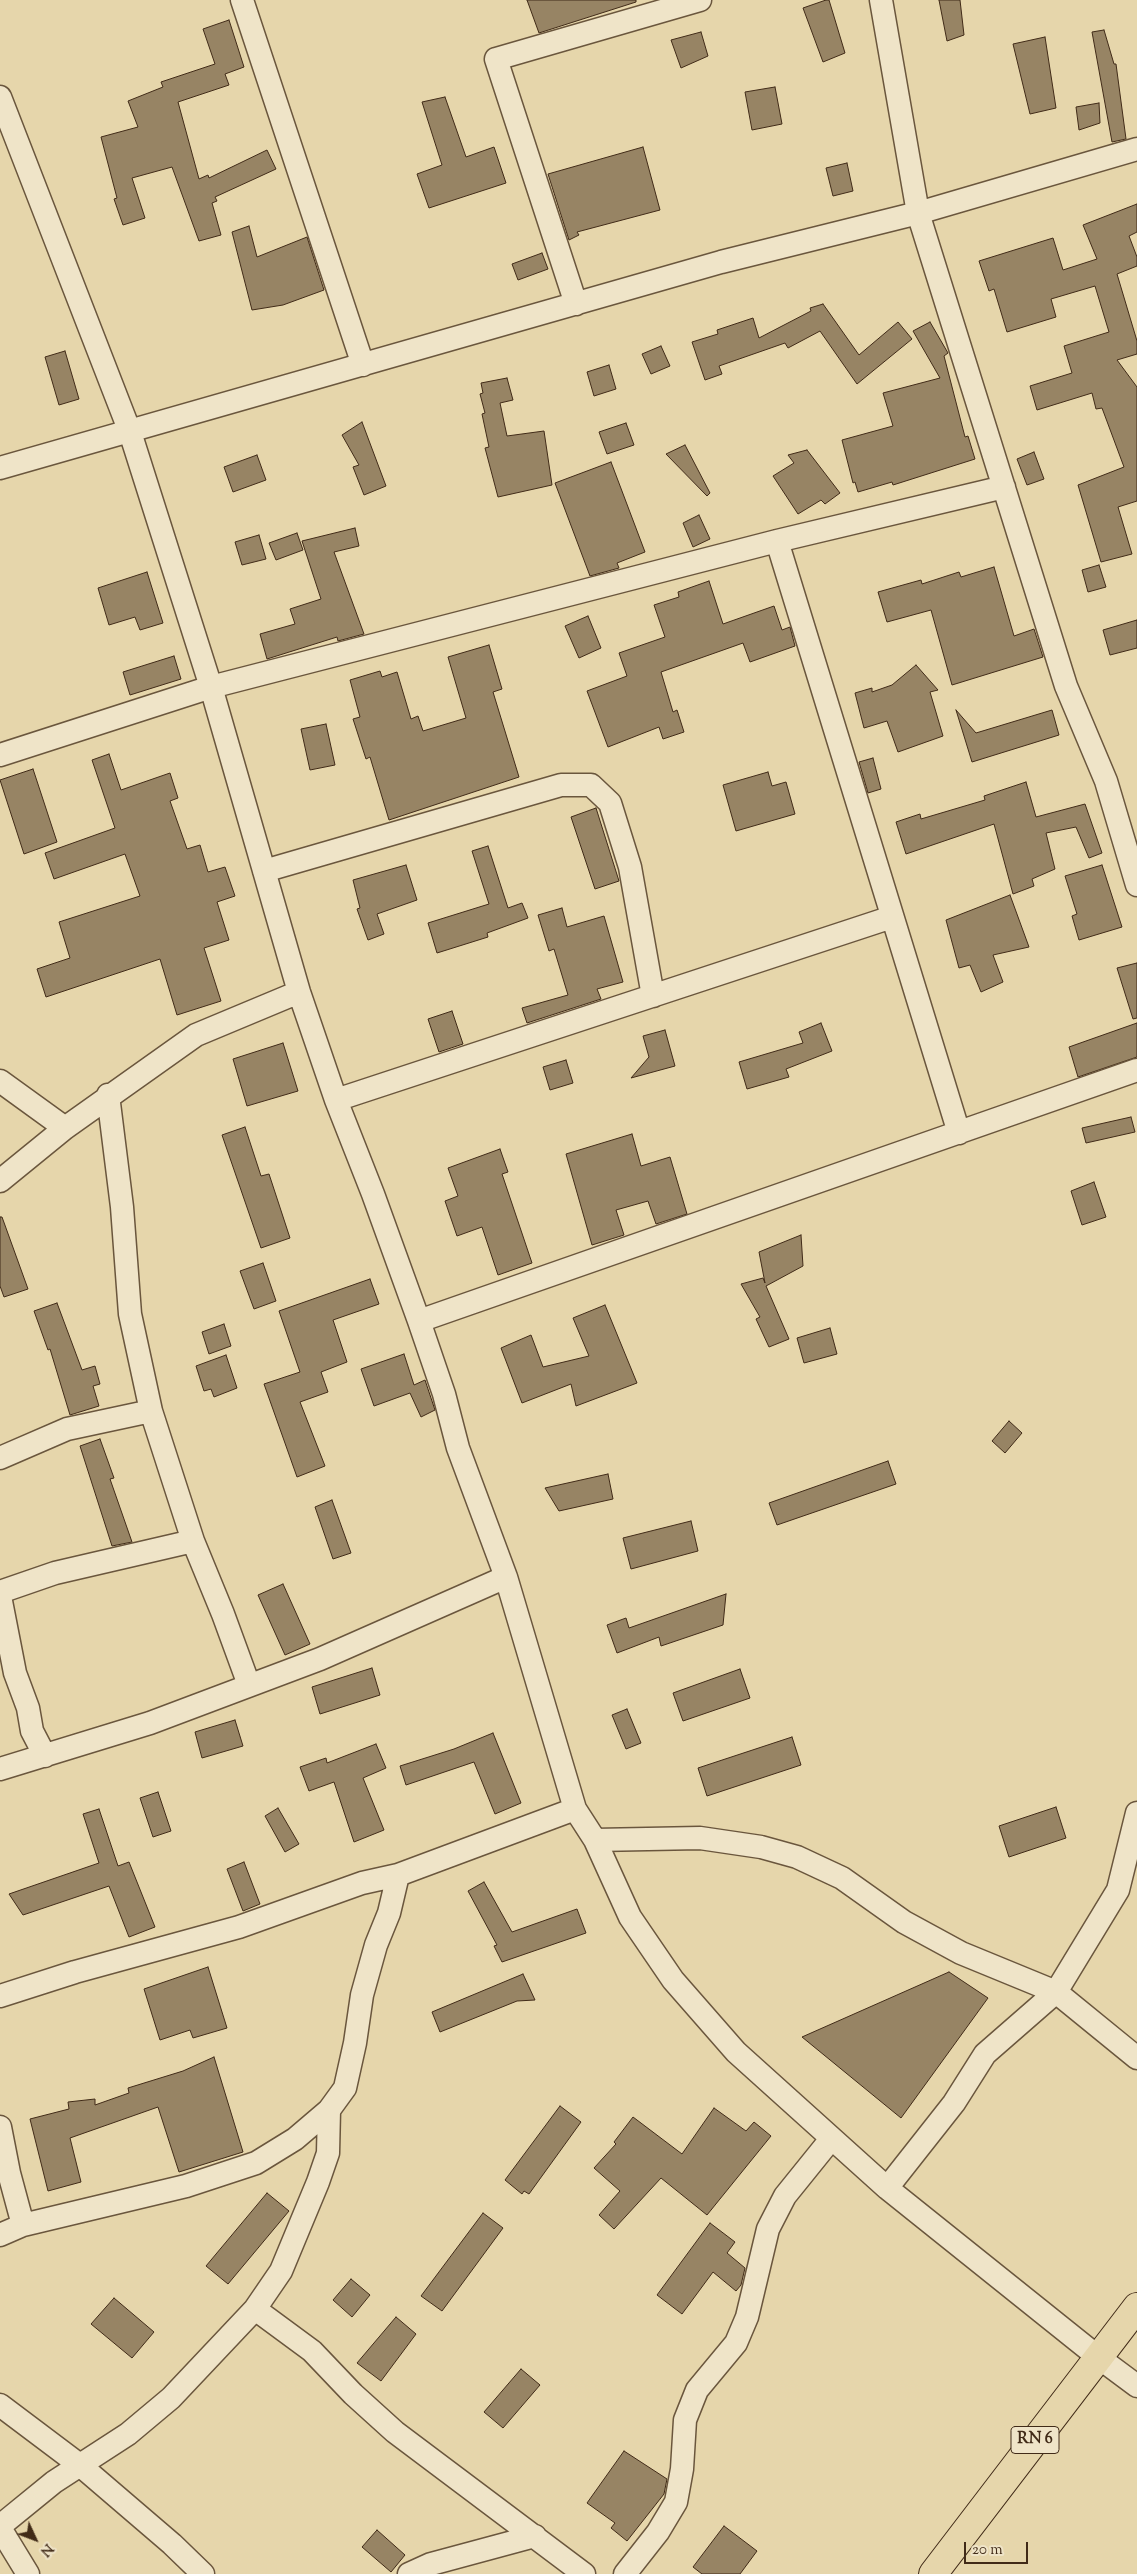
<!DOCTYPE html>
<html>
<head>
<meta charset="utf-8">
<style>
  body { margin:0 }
  #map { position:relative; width:1137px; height:2574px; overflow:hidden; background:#e6d6ab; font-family:"Sorts Mill Goudy",serif }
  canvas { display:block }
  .north { position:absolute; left:10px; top:2514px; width:50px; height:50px; -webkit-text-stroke:4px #efe4c8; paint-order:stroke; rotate:133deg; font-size:14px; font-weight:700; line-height:20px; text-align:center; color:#412b18 }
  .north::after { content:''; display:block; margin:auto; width:18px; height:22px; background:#412b18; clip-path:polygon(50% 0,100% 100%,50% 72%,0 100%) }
  .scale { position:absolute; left:964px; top:2542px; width:64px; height:22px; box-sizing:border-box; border:2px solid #412b18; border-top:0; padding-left:6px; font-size:15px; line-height:18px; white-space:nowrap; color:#412b18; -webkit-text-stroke:4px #efe4c8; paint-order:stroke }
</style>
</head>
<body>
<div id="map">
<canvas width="1137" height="2574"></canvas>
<div class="north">N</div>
<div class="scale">20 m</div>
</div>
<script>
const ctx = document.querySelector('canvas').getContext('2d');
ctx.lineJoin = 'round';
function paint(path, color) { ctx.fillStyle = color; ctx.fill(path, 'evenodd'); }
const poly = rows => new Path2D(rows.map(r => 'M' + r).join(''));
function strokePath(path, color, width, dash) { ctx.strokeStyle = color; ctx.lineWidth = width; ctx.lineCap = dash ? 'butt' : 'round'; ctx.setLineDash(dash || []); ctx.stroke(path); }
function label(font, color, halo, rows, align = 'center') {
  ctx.font = font + ' "Sorts Mill Goudy",serif'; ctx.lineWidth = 4; ctx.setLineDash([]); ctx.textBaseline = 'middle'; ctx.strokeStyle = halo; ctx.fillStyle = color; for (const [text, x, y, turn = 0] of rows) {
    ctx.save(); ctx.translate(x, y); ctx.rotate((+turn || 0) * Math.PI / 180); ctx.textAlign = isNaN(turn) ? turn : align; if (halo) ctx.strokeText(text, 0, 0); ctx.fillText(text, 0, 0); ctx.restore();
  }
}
const building = poly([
  [527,0,636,0,636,2,539,33,527,0],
  [826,0,829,0,845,53,823,62,803,8,826,0],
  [939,0,960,0,964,35,947,41,939,0],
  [229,20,244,67,225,74,229,85,178,102,199,179,208,175,209,178,267,150,276,169,215,197,217,201,212,203,221,235,199,241,172,167,132,178,145,218,123,225,114,199,117,198,101,137,138,127,128,101,163,87,161,82,215,64,203,29,229,20],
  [1104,30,1114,64,1116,64,1126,139,1112,142,1092,32,1104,30],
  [701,32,708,56,681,68,671,40,701,32],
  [1045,37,1056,108,1030,114,1013,44,1045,37],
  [775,87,782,124,752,130,745,92,775,87],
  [445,97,466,157,494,147,506,183,429,208,417,174,442,165,422,102,445,97],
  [1099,103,1100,123,1079,130,1076,107,1099,103],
  [643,147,660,210,577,232,579,235,569,240,548,174,643,147],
  [847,163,853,191,833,196,826,168,847,163],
  [1137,204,1137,232,1129,236,1137,257,1137,266,1117,274,1137,341,1137,354,1117,360,1137,387,1137,501,1118,507,1132,554,1101,562,1078,485,1124,467,1102,408,1096,409,1092,393,1037,410,1030,386,1072,373,1064,346,1109,332,1095,286,1051,299,1056,317,1007,332,994,289,989,291,979,261,1053,238,1063,270,1097,259,1083,225,1137,204],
  [249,226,257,257,307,237,324,290,283,305,252,310,232,232,249,226],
  [542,253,548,269,518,280,512,264,542,253],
  [823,304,859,355,898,322,912,339,857,384,820,331,788,348,785,343,719,366,722,374,705,380,692,342,718,334,717,330,753,318,759,338,811,311,810,308,823,304],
  [930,322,948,353,944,356,965,437,968,436,975,459,893,485,892,482,858,492,855,482,853,483,842,440,893,426,883,393,940,378,913,331,930,322],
  [661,346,670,366,651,374,642,354,661,346],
  [65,351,79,399,59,405,45,357,65,351],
  [609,365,616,389,594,396,587,372,609,365],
  [507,378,513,400,500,403,507,436,544,431,552,485,498,497,485,448,489,447,482,414,485,413,480,394,483,393,481,383,507,378],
  [362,422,386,486,364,495,353,467,359,465,342,435,362,422],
  [626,423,634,445,607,454,599,432,626,423],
  [685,445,710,493,707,496,666,454,685,445],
  [807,450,840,493,825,504,821,500,798,514,773,476,794,463,788,455,807,450],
  [1034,452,1044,479,1027,485,1017,459,1034,452],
  [257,455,266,480,233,492,224,467,257,455],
  [611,462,645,552,617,563,619,568,590,576,555,483,611,462],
  [699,515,710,539,693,547,683,523,699,515],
  [355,528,359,546,334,552,364,634,338,641,337,637,267,659,260,634,295,624,290,609,321,599,302,541,355,528],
  [297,533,303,550,276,560,269,543,297,533],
  [259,535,266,559,242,565,235,542,259,535],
  [1099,565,1106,587,1088,592,1082,570,1099,565],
  [994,567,1014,636,1034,629,1043,657,952,685,931,610,887,622,878,592,921,580,922,584,959,572,961,577,994,567],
  [147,572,163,623,140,630,135,617,109,625,98,588,147,572],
  [709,581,723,624,774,606,782,630,790,627,795,646,750,662,743,643,661,672,673,712,677,710,684,732,663,739,659,727,608,747,587,691,627,676,619,653,665,637,654,605,679,597,678,592,709,581],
  [588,616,601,648,579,658,565,626,588,616],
  [1137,620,1137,648,1110,655,1103,630,1137,620],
  [489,645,502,689,493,692,519,777,389,820,370,757,366,759,353,719,360,717,350,680,380,671,382,677,397,672,411,719,418,716,423,731,466,718,448,657,489,645],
  [174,656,181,679,130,695,123,672,174,656],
  [916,665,938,690,930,692,943,736,898,752,887,721,864,728,855,693,872,688,872,692,892,685,916,665],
  [956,710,976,733,1052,710,1059,735,972,762,956,710],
  [326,724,335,765,310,770,301,729,326,724],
  [109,754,121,790,170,773,178,798,170,801,187,849,200,845,208,872,225,867,235,896,217,902,229,940,204,948,221,1001,177,1015,160,959,46,997,37,969,70,958,59,922,140,896,125,854,54,879,45,853,115,828,92,760,109,754],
  [873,758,881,789,868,793,859,762,873,758],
  [33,769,57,842,24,854,0,780,33,769],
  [768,772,772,786,786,782,795,814,736,831,723,785,768,772],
  [1026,782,1036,817,1085,804,1102,853,1089,858,1076,827,1046,833,1055,869,1032,879,1034,886,1013,894,994,824,906,854,896,822,920,814,921,819,985,800,984,796,1026,782],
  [596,808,619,881,595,889,571,817,596,808],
  [488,846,508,908,522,903,528,918,487,933,488,937,437,953,428,923,489,904,472,851,488,846],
  [406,865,417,900,377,914,384,934,368,940,357,909,360,908,353,880,406,865],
  [1102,865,1122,927,1079,940,1072,916,1077,914,1065,876,1102,865],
  [1010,895,1029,947,993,955,1003,982,981,992,970,965,959,968,946,920,1010,895],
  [562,908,567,927,604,916,623,982,597,989,601,999,527,1023,522,1008,568,995,554,949,549,951,538,915,562,908],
  [1137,963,1137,1018,1133,1019,1117,968,1137,963],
  [452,1011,463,1044,439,1052,428,1019,452,1011],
  [821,1023,832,1051,786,1069,789,1077,747,1089,739,1062,803,1043,799,1032,821,1023],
  [1137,1023,1137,1057,1078,1077,1069,1047,1137,1023],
  [665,1030,675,1066,631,1078,649,1057,643,1036,665,1030],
  [283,1043,298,1091,247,1106,233,1059,283,1043],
  [566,1060,573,1083,550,1090,543,1067,566,1060],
  [1131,1117,1135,1132,1086,1143,1082,1128,1131,1117],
  [245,1127,261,1176,269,1174,290,1238,261,1248,222,1135,245,1127],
  [632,1134,641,1166,670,1157,687,1214,656,1224,648,1201,616,1210,624,1235,592,1245,566,1154,632,1134],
  [500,1149,508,1172,502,1174,532,1263,498,1275,482,1227,457,1236,445,1201,458,1196,448,1168,500,1149],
  [1094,1182,1106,1217,1082,1225,1071,1191,1094,1182],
  [0,1217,2,1217,28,1289,4,1297,0,1286,0,1217],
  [801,1235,803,1266,766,1286,789,1339,769,1347,756,1319,760,1317,741,1284,763,1278,765,1283,759,1252,801,1235],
  [263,1263,276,1301,254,1309,240,1271,263,1263],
  [370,1279,379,1304,333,1320,347,1362,321,1372,328,1392,300,1402,325,1466,297,1477,264,1384,300,1372,279,1311,370,1279],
  [57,1303,82,1370,95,1366,100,1384,93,1386,99,1406,70,1415,50,1349,48,1350,34,1311,57,1303],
  [605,1305,637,1383,576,1406,571,1384,522,1403,501,1348,531,1335,543,1367,589,1356,573,1318,605,1305],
  [224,1324,231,1346,209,1354,202,1332,224,1324],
  [830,1328,837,1354,804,1363,797,1338,830,1328],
  [404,1354,414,1385,425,1380,435,1410,421,1417,410,1393,374,1406,361,1369,404,1354],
  [226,1355,237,1388,214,1397,211,1389,204,1391,196,1366,226,1355],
  [1009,1421,1022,1433,1005,1453,992,1441,1009,1421],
  [100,1439,114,1478,110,1479,132,1542,112,1546,80,1446,100,1439],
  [888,1461,896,1484,777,1525,769,1503,888,1461],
  [608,1474,613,1499,559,1511,545,1488,608,1474],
  [332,1500,351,1553,333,1559,315,1507,332,1500],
  [691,1521,698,1551,631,1569,623,1538,691,1521],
  [283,1584,310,1644,285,1655,258,1595,283,1584],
  [726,1594,723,1625,661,1646,659,1637,617,1653,607,1625,626,1618,629,1628,726,1594],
  [372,1668,380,1695,320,1714,312,1687,372,1668],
  [740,1669,750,1698,683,1721,673,1693,740,1669],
  [627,1709,641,1743,626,1749,612,1715,627,1709],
  [235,1720,243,1746,202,1758,195,1732,235,1720],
  [493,1733,521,1803,495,1814,474,1762,406,1785,400,1766,454,1749,493,1733],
  [792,1737,801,1765,707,1796,698,1768,792,1737],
  [376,1744,386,1768,363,1778,384,1830,354,1842,334,1782,309,1791,300,1767,326,1758,327,1763,376,1744],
  [158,1792,171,1831,153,1837,140,1798,158,1792],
  [1056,1807,1066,1838,1009,1857,999,1826,1056,1807],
  [278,1808,299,1844,285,1852,265,1816,278,1808],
  [99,1809,118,1866,129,1862,155,1927,129,1937,109,1886,23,1915,9,1894,99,1863,83,1814,99,1809],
  [244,1862,260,1904,243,1911,227,1869,244,1862],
  [484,1882,512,1932,577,1909,586,1933,502,1962,494,1946,497,1945,468,1891,484,1882],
  [208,1967,227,2028,193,2038,190,2030,160,2040,144,1989,208,1967],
  [949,1972,988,1998,901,2118,802,2037,949,1972],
  [523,1974,535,2000,517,2001,440,2032,432,2012,523,1974],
  [214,2057,243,2152,179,2172,158,2107,70,2138,81,2182,48,2191,30,2119,69,2109,68,2102,95,2099,95,2105,129,2093,128,2088,183,2071,214,2057],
  [560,2106,581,2122,529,2194,524,2191,522,2194,505,2180,560,2106],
  [714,2108,746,2131,754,2122,771,2136,707,2215,661,2178,614,2229,599,2215,620,2191,594,2168,616,2144,614,2142,633,2117,682,2154,714,2108],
  [267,2193,289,2211,228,2284,206,2266,267,2193],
  [483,2213,503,2228,442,2311,421,2296,483,2213],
  [710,2223,735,2242,727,2253,745,2268,741,2285,736,2291,713,2272,682,2314,657,2295,710,2223],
  [351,2279,370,2295,352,2317,333,2300,351,2279],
  [114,2298,154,2332,132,2358,91,2324,114,2298],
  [396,2317,416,2334,381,2381,357,2363,396,2317],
  [521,2369,540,2385,503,2428,484,2412,521,2369],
  [624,2451,667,2479,664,2494,627,2541,611,2528,615,2523,587,2503,624,2451],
  [724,2526,757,2551,740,2574,702,2574,693,2567,724,2526],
  [377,2530,405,2555,391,2572,362,2547,377,2530]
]);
const street = poly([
  [242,0,363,365],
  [881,0,918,213,1066,686,1106,781,1137,885],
  [0,97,130,432,211,687,299,992,336,1100,373,1194,419,1321,444,1394,458,1448,506,1577,575,1809,595,1840,630,1917,673,1980,736,2052,887,2188,1098,2357,1137,2386],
  [576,304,496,59,700,0],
  [0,468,721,262,918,213,1137,149],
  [777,541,959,1133],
  [0,755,211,687,777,541,1004,487],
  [264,871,561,785,591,785,610,803,630,867,653,996],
  [0,1081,65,1128],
  [108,1095,122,1207,130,1314,151,1411,193,1541,223,1614,249,1685],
  [336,1100,892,917],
  [0,1181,65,1128,196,1035,299,992],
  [419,1321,1137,1070],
  [0,1458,67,1429,151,1411],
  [0,1592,55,1573,193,1541],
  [0,1596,15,1673,28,1708,32,1731,45,1756],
  [0,1769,150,1723,320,1659,506,1577],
  [595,1840,700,1838,761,1847,797,1857,842,1878,904,1922,961,1953,1056,1992,1137,2058],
  [0,1996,75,1972,239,1927,362,1883,398,1875,575,1809],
  [0,2127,9,2173,23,2225],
  [887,2188,954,2103,985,2054,1056,1992,1118,1890,1137,1813],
  [0,2235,23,2225,186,2186,256,2163,295,2139,329,2110,345,2088,355,2043,362,1995,376,1945,389,1913,398,1875],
  [255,2309,312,2351,353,2394,395,2432,584,2574],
  [0,2405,81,2466,172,2544,203,2574],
  [0,2526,54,2482,128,2434,171,2398,255,2309,281,2271,318,2182,328,2153,329,2110],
  [0,2528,28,2574],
  [409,2574,431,2564,535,2536],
  [625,2574,658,2532,676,2502,682,2469,685,2420,697,2390,736,2343,747,2317,768,2229,785,2196,831,2139]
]);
const primary = poly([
  [933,2574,1137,2307]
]);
const shields = [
  [1035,2440,48]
];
const shieldNames = [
  ["RN 6",1035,2440]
];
paint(building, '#978464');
strokePath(building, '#412b18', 1);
strokePath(street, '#6a563d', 25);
strokePath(primary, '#412b18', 30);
strokePath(street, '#efe4c8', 22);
strokePath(primary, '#e6d6ab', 28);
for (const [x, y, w] of shields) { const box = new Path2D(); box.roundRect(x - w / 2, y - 13.5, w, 27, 4); ctx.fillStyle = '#efe4c8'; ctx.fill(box); strokePath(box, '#412b18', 1); }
label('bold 16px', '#412b18', null, shieldNames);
</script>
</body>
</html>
